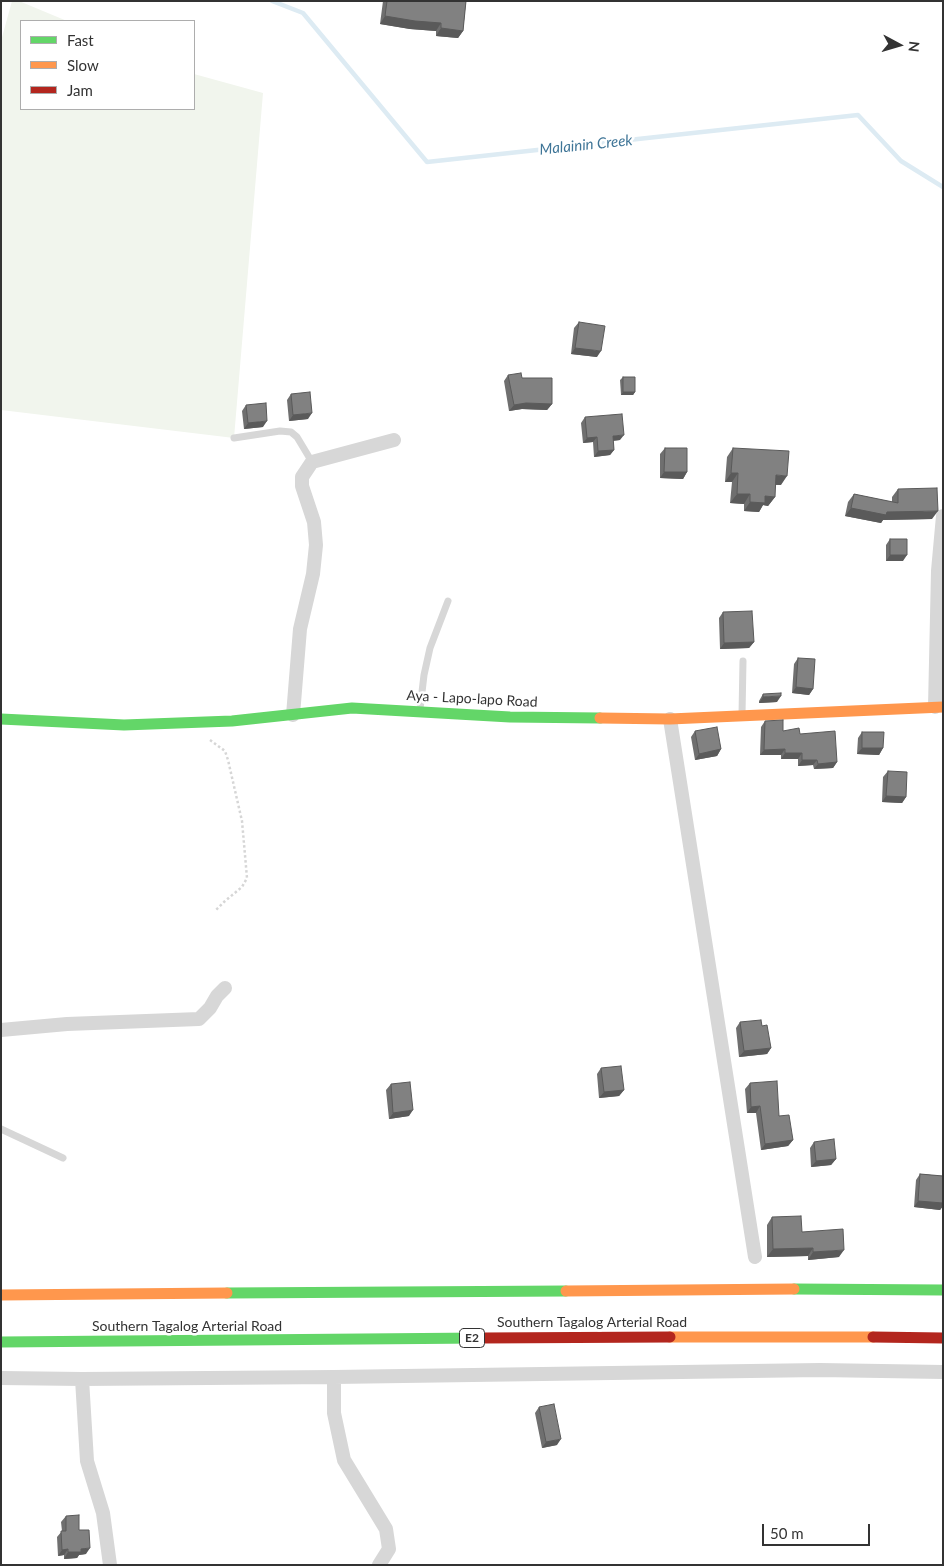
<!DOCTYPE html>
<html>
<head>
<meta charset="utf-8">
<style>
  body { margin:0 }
  #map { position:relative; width:944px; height:1566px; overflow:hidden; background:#fff; font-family:Lato,sans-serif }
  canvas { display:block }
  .frame { position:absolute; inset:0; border:2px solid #333; pointer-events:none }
  .legend { position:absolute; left:20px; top:20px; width:175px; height:90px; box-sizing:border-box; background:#fff; border:1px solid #adadad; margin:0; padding:6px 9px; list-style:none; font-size:15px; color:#333 }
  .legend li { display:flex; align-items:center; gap:10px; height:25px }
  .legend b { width:25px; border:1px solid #adadad }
  .north { position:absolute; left:874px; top:20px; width:50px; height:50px; -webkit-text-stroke:4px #fff; paint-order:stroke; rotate:96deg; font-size:14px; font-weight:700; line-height:20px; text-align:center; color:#333 }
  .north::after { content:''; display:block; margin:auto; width:18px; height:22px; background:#333; clip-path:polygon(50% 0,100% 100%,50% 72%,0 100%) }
  .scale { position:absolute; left:762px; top:1524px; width:108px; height:22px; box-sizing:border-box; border:2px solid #333; border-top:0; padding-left:6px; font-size:15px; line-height:18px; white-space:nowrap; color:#333; -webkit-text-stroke:4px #fff; paint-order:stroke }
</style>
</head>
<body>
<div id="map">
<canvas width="944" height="1566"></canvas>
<div class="frame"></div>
<ul class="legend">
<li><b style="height:6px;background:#63d668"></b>Fast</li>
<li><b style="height:6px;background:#ff974d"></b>Slow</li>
<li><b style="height:6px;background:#b3261e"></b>Jam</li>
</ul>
<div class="north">N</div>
<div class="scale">50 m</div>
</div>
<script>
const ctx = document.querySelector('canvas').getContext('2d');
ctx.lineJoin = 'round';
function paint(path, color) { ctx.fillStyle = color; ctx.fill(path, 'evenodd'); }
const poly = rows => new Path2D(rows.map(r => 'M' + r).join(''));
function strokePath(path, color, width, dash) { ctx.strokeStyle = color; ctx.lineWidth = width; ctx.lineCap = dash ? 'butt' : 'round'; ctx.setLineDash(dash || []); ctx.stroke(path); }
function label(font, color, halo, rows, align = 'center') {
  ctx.font = font + ' Lato,sans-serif'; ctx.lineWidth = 5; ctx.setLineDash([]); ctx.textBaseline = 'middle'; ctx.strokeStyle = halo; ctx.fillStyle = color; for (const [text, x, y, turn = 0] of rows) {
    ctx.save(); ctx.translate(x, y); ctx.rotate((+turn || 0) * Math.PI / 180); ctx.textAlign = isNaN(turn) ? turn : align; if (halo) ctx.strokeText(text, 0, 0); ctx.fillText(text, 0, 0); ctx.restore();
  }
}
const green = poly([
  [12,1,19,1,67,21,21,21,21,109,194,109,194,74,263,93,234,438,1,410,1,41]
]);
const stream = poly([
  [272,1,303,13,427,162,858,115,901,161,943,187]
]);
const path = poly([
  [210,740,225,751,228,760,242,821,247,878,242,887,225,901,216,910]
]);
const lane = poly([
  [234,438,280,431,291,432,297,437,312,462],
  [420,709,424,675,430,648,448,601],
  [742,715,743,661],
  [1,1129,63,1158]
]);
const street = poly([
  [935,707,938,571,943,516],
  [293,715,300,629,313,574,316,545,314,522,302,486,302,477,312,462,394,440],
  [670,719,755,1257],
  [1,1030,67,1024,199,1019,210,1008,217,996,225,988],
  [334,1377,334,1413,344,1460,386,1529,389,1549,379,1565],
  [1,1378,82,1379,334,1377,820,1370,943,1372],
  [82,1379,87,1461,103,1513,110,1565]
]);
const fast = poly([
  [1,719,124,725,232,721,352,708,510,717,600,718],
  [794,1289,943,1290],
  [227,1293,566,1291],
  [1,1342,482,1338]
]);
const slow = poly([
  [600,718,670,719,943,707],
  [566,1291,794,1289],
  [1,1295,227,1293],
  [670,1337,873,1337]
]);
const jam = poly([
  [873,1337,943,1338],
  [482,1338,670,1337]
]);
const wall = poly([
  [383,1,466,1,463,31,458,38,436,36,436,31,410,29,380,24],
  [579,322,597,357,571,354,574,328],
  [508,375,522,378,552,404,547,410,522,409,509,411,504,381],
  [623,377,635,392,633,395,621,395,620,380],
  [291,394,308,419,289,421,287,400],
  [246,405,263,427,244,429,242,411],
  [585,417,620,440,613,441,614,450,610,455,594,457,593,442,583,443,581,423],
  [665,448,687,472,683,479,660,478,660,454],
  [733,448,781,485,775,485,775,497,768,506,763,505,759,512,744,511,744,504,730,503,732,482,725,482,727,457],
  [898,489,932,519,883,520,881,523,845,516,848,502,854,494,892,502,892,497],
  [890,539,903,561,886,561,886,545],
  [723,612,754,642,749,648,720,649,719,618],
  [798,658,813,689,809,695,792,693,794,664],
  [763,694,777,702,759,703,759,701],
  [765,721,783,731,800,734,837,762,833,768,814,769,813,765,798,766,798,759,781,759,781,755,760,755,761,727],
  [695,731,721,749,717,756,695,760,691,737],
  [862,732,883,748,879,755,857,754,858,738],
  [888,771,906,797,902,803,882,802,883,777],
  [740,1022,762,1026,771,1048,767,1054,739,1057,736,1028],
  [601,1068,624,1090,619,1096,599,1098,597,1074],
  [750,1083,779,1116,793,1140,788,1146,761,1150,756,1113,747,1113,745,1089],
  [391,1084,409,1116,389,1119,386,1090],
  [814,1142,836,1159,831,1165,811,1167,810,1148],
  [920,1174,943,1176,943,1206,940,1210,914,1207,916,1180],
  [772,1217,802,1232,839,1257,808,1260,808,1256,767,1257,767,1225],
  [539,1407,557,1445,542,1448,535,1413],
  [66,1516,79,1530,86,1554,79,1555,77,1558,64,1559,64,1555,58,1556,57,1537,62,1531,61,1522]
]);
const shadedWall = poly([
  [385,16,441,23,436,31,410,29,380,24],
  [441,28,463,31,458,38,436,36],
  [575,348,601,351,597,357,571,354],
  [623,392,635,392,633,395,621,395],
  [526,403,552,404,547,410,522,409,509,411,514,405],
  [312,413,308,419,289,421,293,415],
  [267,421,263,427,244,429,248,423],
  [624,435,620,440,609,441,613,436],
  [597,437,593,442,583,443,587,438],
  [614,450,610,455,594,457,598,451],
  [664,472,687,472,683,479,660,478],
  [731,473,738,473,732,482,725,482],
  [776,475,787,476,781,485,769,484],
  [737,494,750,494,744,504,730,503],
  [765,496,775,497,768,506,763,505,759,512,744,511,750,502],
  [851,508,887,512,938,511,932,519,883,520,881,523,845,516],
  [890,555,907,555,903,561,886,561],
  [754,642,749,648,720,649,724,643],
  [796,687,813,689,809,695,792,693],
  [781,696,777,702,759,703,763,697],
  [862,748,883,748,879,755,857,754],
  [721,749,717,756,695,760,699,754],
  [785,749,781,755,760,755,764,750],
  [785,753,802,753,798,759,781,759],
  [802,760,817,760,813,765,798,766],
  [837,762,833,768,814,769,818,764],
  [886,796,906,797,902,803,882,802],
  [771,1048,767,1054,739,1057,744,1051],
  [624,1090,619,1096,599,1098,604,1092],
  [760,1106,756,1113,747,1113,751,1107],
  [413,1110,409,1116,389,1119,393,1113],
  [793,1140,788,1146,761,1150,765,1144],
  [836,1159,831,1165,811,1167,816,1161],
  [918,1201,943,1203,943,1206,940,1210,914,1207],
  [813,1248,808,1256,767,1257,773,1249],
  [844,1250,839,1257,808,1260,813,1252],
  [561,1439,557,1445,542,1448,546,1442],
  [90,1548,86,1554,79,1555,77,1558,64,1559,68,1552,81,1549],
  [68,1549,64,1555,58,1556,62,1550]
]);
const building = poly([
  [387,1,466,1,463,31,441,28,441,23,415,21,385,16,387,1],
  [579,322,605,326,601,351,575,348,579,322],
  [521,373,522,378,552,378,552,404,526,403,514,405,508,375,521,373],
  [623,377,635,377,635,392,623,392,623,377],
  [310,392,312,413,293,415,291,394,310,392],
  [266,403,267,421,248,423,246,405,266,403],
  [622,414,624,435,613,436,614,450,598,451,597,437,587,438,585,417,622,414],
  [665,448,687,448,687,472,664,472,665,448],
  [733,448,789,451,787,476,776,475,775,497,765,496,765,503,750,502,750,494,737,494,738,473,731,473,733,448],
  [937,488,938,511,887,512,886,515,851,508,854,494,898,503,898,489,937,488],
  [890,539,907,539,907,555,890,555,890,539],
  [752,611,754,642,724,643,723,612,752,611],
  [798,658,815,659,813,689,796,687,798,658],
  [781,693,781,696,763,697,763,694,781,693],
  [783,720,783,731,799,728,800,734,835,731,837,762,818,764,817,760,802,760,802,753,785,753,785,749,764,750,765,721,783,720],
  [717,727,721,749,699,754,695,731,717,727],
  [862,732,884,732,883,748,862,748,862,732],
  [888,771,907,772,906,797,886,796,888,771],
  [761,1020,762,1026,767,1025,771,1048,744,1051,740,1022,761,1020],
  [621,1066,624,1090,604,1092,601,1068,621,1066],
  [777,1081,779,1116,789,1115,793,1140,765,1144,760,1106,751,1107,750,1083,777,1081],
  [410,1082,413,1110,393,1113,391,1084,410,1082],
  [834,1139,836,1159,816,1161,814,1142,834,1139],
  [920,1174,943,1176,943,1203,918,1201,920,1174],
  [801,1216,802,1232,843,1229,844,1250,813,1252,813,1248,773,1249,772,1217,801,1216],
  [554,1404,561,1439,546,1442,539,1407,554,1404],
  [79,1515,79,1530,89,1530,90,1548,81,1549,81,1552,68,1552,68,1549,62,1550,61,1531,66,1531,66,1516,79,1515]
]);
const shields = [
  [472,1338,25]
];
const shieldNames = [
  ["E2",472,1338]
];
const streetNames = [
  ["Aya - Lapo-lapo Road",472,699,3],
  ["Southern Tagalog Arterial Road",592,1322],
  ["Southern Tagalog Arterial Road",187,1326]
];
const waterNames = [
  ["Malainin Creek",586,145,-6]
];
paint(green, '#f1f5ed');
strokePath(stream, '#ddebf3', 4.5);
strokePath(path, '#d6d6d6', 2.5, [2.5, 2.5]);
strokePath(lane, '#d7d7d7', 7);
strokePath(street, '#d7d7d7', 14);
strokePath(fast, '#63d668', 11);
strokePath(slow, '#ff974d', 11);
strokePath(jam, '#b3261e', 11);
paint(wall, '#6f6f6f');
paint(shadedWall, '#5a5a5a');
paint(building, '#818181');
strokePath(building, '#5a5a5a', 1);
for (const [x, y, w] of shields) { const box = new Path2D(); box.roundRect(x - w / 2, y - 9.5, w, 19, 4); ctx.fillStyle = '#fff'; ctx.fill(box); strokePath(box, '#333', 1); }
label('bold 12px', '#333', null, shieldNames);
label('14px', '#333', '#fff', streetNames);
label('italic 15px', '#3f7597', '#fff', waterNames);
</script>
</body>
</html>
